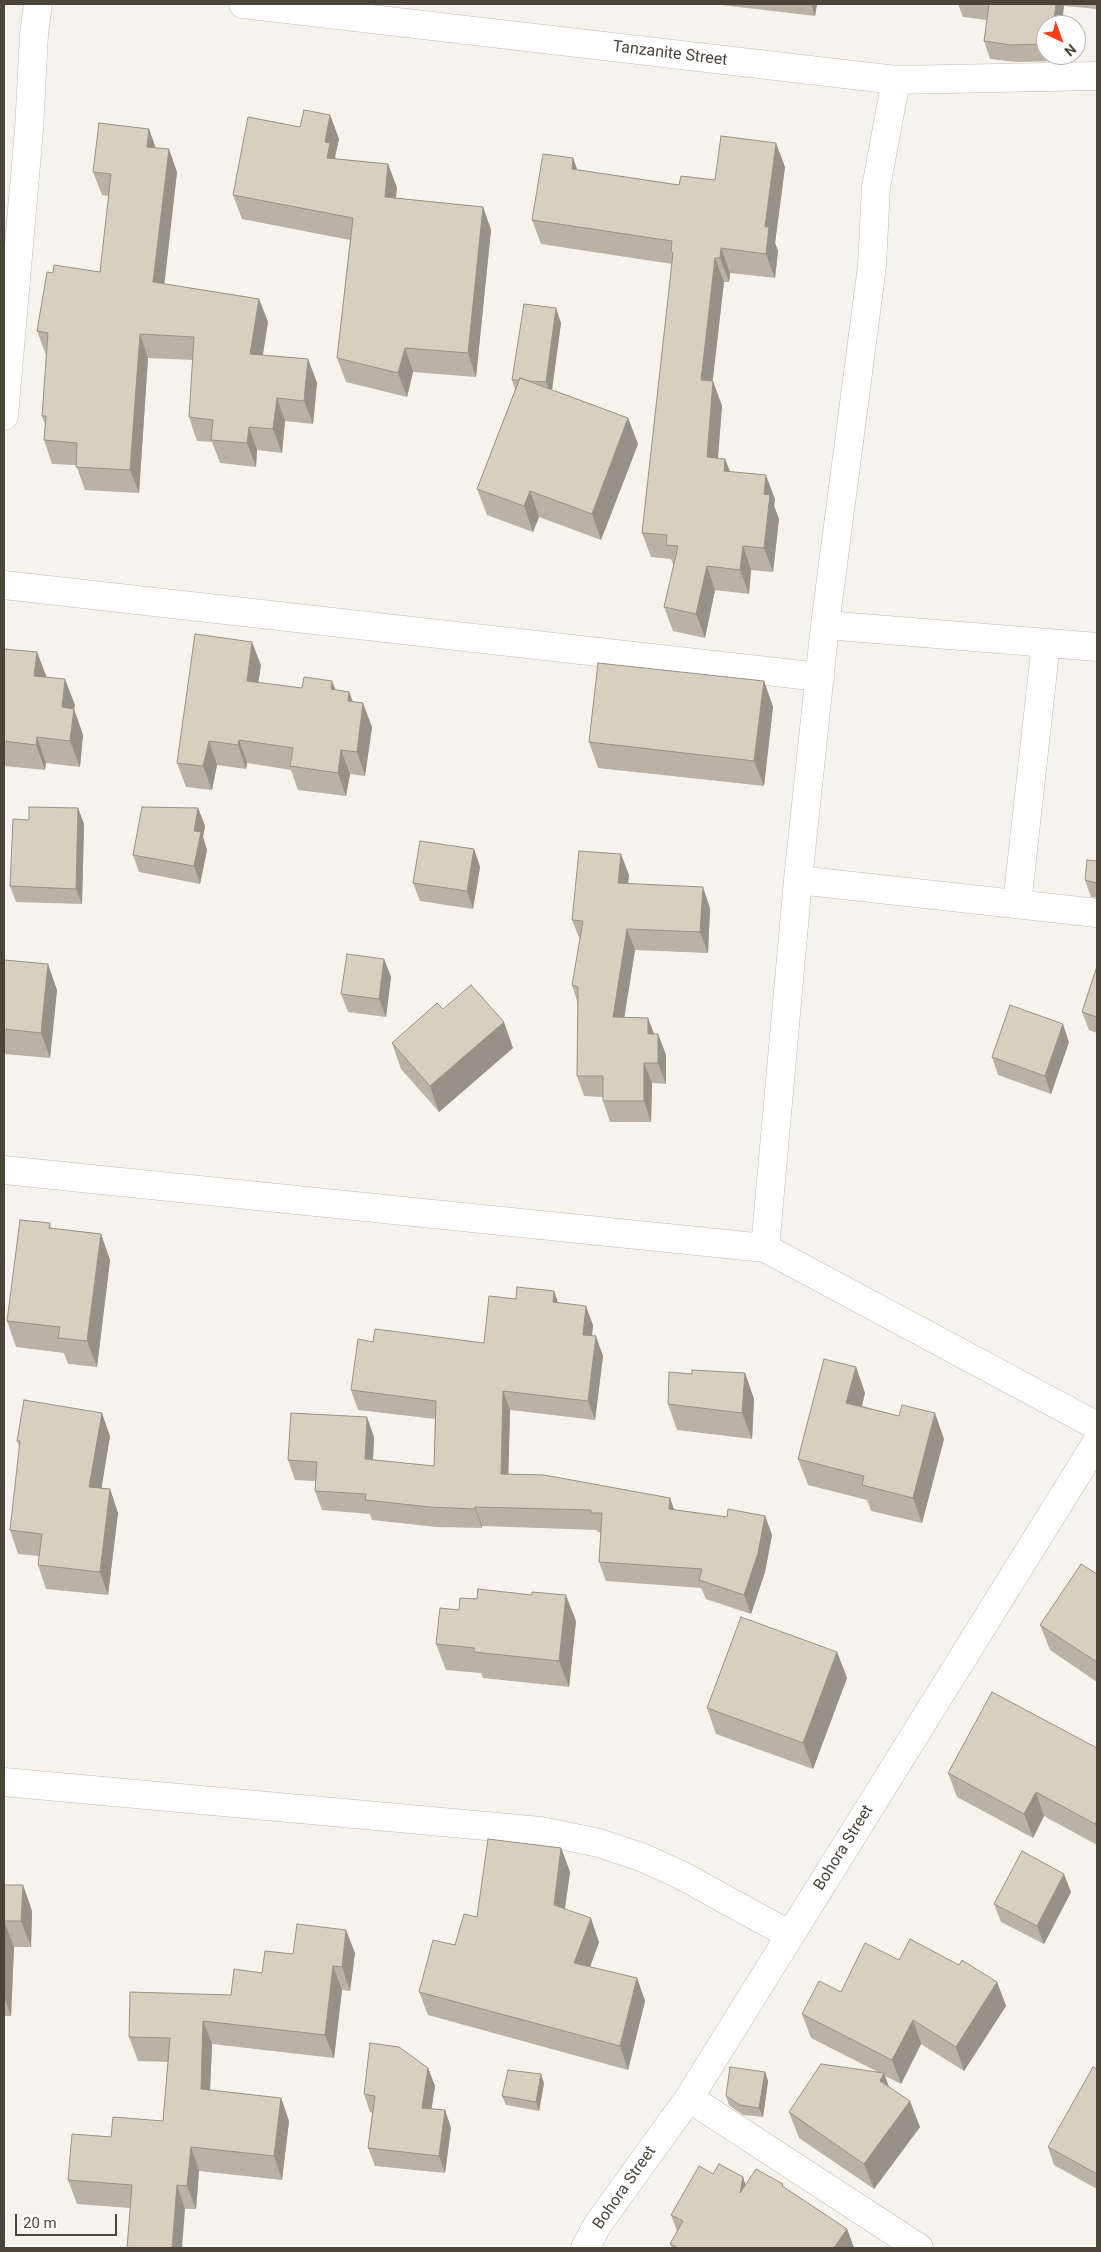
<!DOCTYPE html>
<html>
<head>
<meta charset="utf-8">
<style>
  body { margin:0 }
  #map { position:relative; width:1101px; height:2252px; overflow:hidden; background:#f6f3ec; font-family:Roboto,sans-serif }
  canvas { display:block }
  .frame { position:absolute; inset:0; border:5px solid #4b4439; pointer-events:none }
  .north { position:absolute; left:1036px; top:15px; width:50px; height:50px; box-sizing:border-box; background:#fff; border:1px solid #b7b4b0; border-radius:50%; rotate:138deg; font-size:14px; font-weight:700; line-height:20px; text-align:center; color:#4b4439 }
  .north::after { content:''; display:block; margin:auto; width:18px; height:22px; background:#fc3f1d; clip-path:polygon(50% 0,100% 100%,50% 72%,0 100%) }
  .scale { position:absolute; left:15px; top:2214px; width:102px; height:22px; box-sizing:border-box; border:2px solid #4b4439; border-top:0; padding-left:6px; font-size:15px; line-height:18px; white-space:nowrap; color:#4b4439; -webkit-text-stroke:4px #fff; paint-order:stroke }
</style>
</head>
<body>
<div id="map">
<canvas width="1101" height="2252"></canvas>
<div class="frame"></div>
<div class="north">N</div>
<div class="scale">20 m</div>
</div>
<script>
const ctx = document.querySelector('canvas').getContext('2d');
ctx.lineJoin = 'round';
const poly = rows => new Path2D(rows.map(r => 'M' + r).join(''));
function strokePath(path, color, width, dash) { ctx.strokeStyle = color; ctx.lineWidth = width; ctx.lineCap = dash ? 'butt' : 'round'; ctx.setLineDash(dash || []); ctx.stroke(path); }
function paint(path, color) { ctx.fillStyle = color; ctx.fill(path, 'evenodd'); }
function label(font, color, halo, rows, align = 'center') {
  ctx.font = font + ' Roboto,sans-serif'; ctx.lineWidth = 4.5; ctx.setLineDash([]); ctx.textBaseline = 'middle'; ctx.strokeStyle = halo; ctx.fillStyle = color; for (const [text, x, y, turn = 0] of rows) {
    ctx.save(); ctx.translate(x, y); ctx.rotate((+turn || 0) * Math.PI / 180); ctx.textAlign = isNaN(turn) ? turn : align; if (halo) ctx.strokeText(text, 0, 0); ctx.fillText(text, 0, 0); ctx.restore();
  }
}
const street = poly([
  [243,4,896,80,1097,76],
  [4,416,29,130,34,34,38,4],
  [4,585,820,677],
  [825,625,1097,647],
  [798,880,1097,913],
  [1017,904,1046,643],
  [4,1170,765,1248,1097,1426],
  [765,1248,798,880,825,625,872,266,876,187,896,80],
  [4,1782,541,1831,599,1843,641,1857,681,1875,790,1935],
  [689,2098,919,2248],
  [585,2248,598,2224,689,2098,1097,1442]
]);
const wall = poly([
  [713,4,817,4,815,16],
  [958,4,1097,4,1097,9,1064,6,1046,25,1046,55,1058,55,1057,61,1017,62,990,59,984,41,987,20,963,17],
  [330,115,339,139,335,157,336,159,388,164,397,188,396,198,483,207,491,230,476,377,413,372,407,397,346,382,337,358,350,240,242,219,233,195,300,127],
  [149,129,156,148,177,172,164,284,259,299,268,322,263,355,308,359,317,383,313,424,285,421,282,453,257,450,256,467,220,463,212,442,197,441,189,417,193,360,148,358,139,493,85,490,76,465,52,464,44,440,45,424,42,416,46,355,37,331,53,273,100,272,109,196,102,195,93,172],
  [785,167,775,243,778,251,775,278,730,273,729,282,724,282,712,381,722,406,718,458,725,459,730,471,775,499,774,506,779,519,773,572,751,570,749,594,715,590,705,638,673,631,664,607,674,567,671,559,651,557,642,533,672,264,541,244,532,220,578,170,679,185,715,180],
  [561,323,552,390,628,418,638,444,601,540,539,517,533,532,487,515,477,489,515,390,512,380],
  [4,649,37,652,46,677,75,705,74,709,83,735,80,767,46,763,45,770,4,766],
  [261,665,258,683,302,688,349,692,353,702,372,727,365,776,350,774,346,796,298,790,291,770,247,763,246,769,217,765,212,790,186,787,177,763],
  [764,681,773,707,764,786,598,768,589,742],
  [78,808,84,824,82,904,16,902,10,886,29,820],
  [198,808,205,826,203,837,207,850,200,884,139,872,133,855],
  [474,849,480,867,473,909,420,901,413,883],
  [1097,861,1097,898,1091,897,1085,880],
  [629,875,628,883,710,908,708,953,635,950,624,1018,654,1034,658,1034,666,1055,666,1084,652,1083,651,1122,610,1122,603,1101,603,1097,584,1096,577,1076,578,1004,572,985,580,940,572,920],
  [384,959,391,977,386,1017,348,1012,341,994],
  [4,960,57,990,50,1058,4,1054],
  [1097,966,1097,1033,1089,1030,1082,1012],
  [443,1009,513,1048,439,1112,401,1069,392,1043],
  [1069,1042,1051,1094,998,1075,992,1057],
  [50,1223,51,1228,101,1234,110,1260,97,1367,68,1364,64,1353,16,1347,7,1321],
  [554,1291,558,1303,593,1325,592,1336,603,1356,595,1420,510,1410,508,1474,670,1498,674,1510,727,1517,765,1516,772,1535,765,1572,751,1614,706,1599,701,1588,606,1581,599,1562,601,1532,598,1532,597,1530,482,1526,482,1528,437,1527,372,1520,370,1514,322,1510,315,1491,316,1481,295,1480,288,1460,374,1437,373,1460,434,1466,435,1419,358,1410,351,1390,373,1342,484,1343,516,1299],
  [856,1367,865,1393,862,1406,899,1416,944,1439,922,1523,871,1511,867,1500,808,1485,798,1459],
  [745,1373,754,1399,752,1439,677,1430,668,1404,692,1374],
  [110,1436,101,1488,110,1489,118,1513,108,1595,46,1589,38,1565,39,1556,18,1554,10,1530,20,1449,17,1441],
  [1097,1574,1097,1682,1050,1650,1040,1625],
  [576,1621,569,1687,483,1678,481,1673,446,1670,436,1644],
  [837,1652,847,1678,813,1769,716,1734,707,1708],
  [1097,1748,1097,1845,1044,1816,1033,1838,957,1797,948,1773],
  [561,1848,570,1872,565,1909,599,1942,590,1967,637,1978,645,2001,628,2070,428,2015,419,1992,477,1917],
  [4,1885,23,1885,32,1911,31,1947,14,1947,11,2016,4,2016],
  [1071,1892,1044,1944,1001,1922,994,1904],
  [355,1953,350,1991,342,1990,334,2058,212,2044,210,2090,281,2098,289,2121,282,2180,199,2171,196,2209,130,2208,77,2204,68,2180,111,2137,163,2121,168,2062,138,2061,129,2037,231,1995,262,1973,293,1954],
  [899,1960,959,1965,997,1982,1006,2006,964,2071,921,2044,901,2084,885,2076,889,2087,920,2127,874,2189,799,2138,789,2112,878,2072,811,2038,802,2014,841,1992],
  [428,2068,435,2086,431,2109,445,2110,451,2128,445,2173,375,2166,368,2148,372,2113,370,2112,364,2094],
  [1097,2069,1097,2189,1054,2165,1048,2147],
  [765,2072,768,2081,763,2117,743,2115,729,2105,726,2096],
  [544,2083,539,2111,506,2105,502,2096],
  [713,2174,743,2177,745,2185,784,2187,847,2229,854,2248,672,2248,670,2244,677,2231,671,2215]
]);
const shadedWall = poly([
  [811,4,817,4,815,16],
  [1056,4,1063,4,1064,6,1062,25,1053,25],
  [1055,55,1058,55,1057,61],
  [330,115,339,139,335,157,339,167,327,158,325,142],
  [149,129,157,152,147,147],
  [776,143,785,167,775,243,778,251,775,278,766,254,765,227],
  [169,149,177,172,162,305,153,282],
  [573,158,582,182,572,169],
  [388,164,397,188,393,221,385,197],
  [483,207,491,230,476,377,468,353],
  [721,248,730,273,729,282,720,258],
  [715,258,724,282,710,405,701,380],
  [259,299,268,322,259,377,250,354],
  [556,308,561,323,551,397,546,382],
  [140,334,148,358,139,493,130,470],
  [405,348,413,372,407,397,398,373],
  [308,359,317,383,313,424,304,401],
  [713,381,722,406,716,481,707,457],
  [277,398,285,421,282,453,273,429],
  [628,418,638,444,601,540,592,514],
  [249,427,257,450,256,467,247,443],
  [725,459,734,483,724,471],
  [766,475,775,499,774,506,779,519,773,572,764,548,764,494],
  [530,491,539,517,533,532,524,506],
  [743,546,751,570,749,594,740,570],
  [707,566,715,590,705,638,696,614],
  [252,642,261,665,255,705,247,681],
  [37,652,47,678,34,676],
  [65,679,75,705,74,709,83,735,80,767,70,741,62,707],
  [332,681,341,704,331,689],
  [764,681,773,707,764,786,754,761],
  [349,692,358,715,348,701],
  [363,703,372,727,365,776,357,752],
  [37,737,46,763,45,770,36,745],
  [239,740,247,763,246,769,238,745],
  [209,741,217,765,212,790,203,766],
  [341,750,350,774,346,796,338,773],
  [78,808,84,824,82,904,76,889],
  [198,808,205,826,203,837,207,850,200,884,194,866,194,831],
  [474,849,480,867,473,909,467,891],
  [621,854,629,875,626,904,618,883],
  [703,887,710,908,708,953,700,932],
  [627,929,635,950,621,1038,613,1017],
  [384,959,391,977,386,1017,379,999],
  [48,964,57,990,50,1058,41,1033],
  [648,1018,656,1039,648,1034],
  [504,1022,513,1048,439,1112,430,1086],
  [1063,1024,1069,1042,1051,1094,1045,1076],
  [658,1034,666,1055,666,1084,658,1063],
  [644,1063,652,1083,651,1122,644,1101],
  [101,1234,110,1260,97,1367,87,1341],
  [554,1291,561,1311,553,1302],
  [586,1306,593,1325,590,1354,583,1335],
  [596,1336,603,1356,595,1420,588,1401],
  [856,1367,865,1393,856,1428,846,1403],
  [745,1373,754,1399,752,1439,742,1413],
  [503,1391,510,1410,508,1493,501,1474],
  [102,1413,110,1436,98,1510,89,1487],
  [935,1413,944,1439,922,1523,913,1498],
  [367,1417,374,1437,372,1478,365,1459],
  [110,1489,118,1513,108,1595,100,1572],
  [670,1498,677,1518,669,1509],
  [475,1507,482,1526,482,1528,475,1509],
  [765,1516,772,1535,765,1572,751,1614,744,1595],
  [566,1595,576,1621,569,1687,559,1661],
  [837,1652,847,1678,813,1769,803,1743],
  [1036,1792,1044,1816,1033,1838,1024,1814],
  [1097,1820,1097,1830,1095,1824],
  [561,1848,570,1872,562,1928,554,1905],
  [1064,1874,1071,1892,1044,1944,1037,1926],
  [23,1885,32,1911,31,1947,21,1921],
  [591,1918,599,1942,583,1986,574,1963],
  [4,1921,14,1947,11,2016,4,1996],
  [346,1930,355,1953,350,1991,342,1967],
  [333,1966,342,1990,334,2058,325,2035],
  [637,1978,645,2001,628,2070,620,2046],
  [997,1982,1006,2006,964,2071,956,2047],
  [913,2020,921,2044,901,2084,892,2060],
  [203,2021,212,2044,209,2112,201,2089],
  [428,2068,435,2086,429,2126,422,2108],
  [765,2072,768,2081,763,2117,759,2108],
  [884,2073,893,2099,880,2081],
  [541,2074,544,2083,539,2111,536,2102],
  [281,2098,289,2121,282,2180,274,2156],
  [910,2101,920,2127,874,2189,864,2164],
  [445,2110,451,2128,445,2173,439,2156],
  [191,2147,199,2171,196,2209,187,2186],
  [743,2177,750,2199,740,2193],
  [177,2185,185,2209,182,2248,172,2248],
  [847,2229,854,2248,834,2248]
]);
const building = poly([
  [986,4,1056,4,1053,25,1046,25,1046,44,1011,45,984,41,989,4,986,4],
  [304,110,330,115,325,142,330,143,327,158,388,164,385,197,483,207,468,353,405,348,398,373,337,358,353,218,233,195,248,117,300,127,304,110],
  [99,123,149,129,147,147,169,149,153,282,259,299,250,354,308,359,304,401,277,398,273,429,249,427,247,443,211,440,213,420,189,417,194,337,140,334,130,470,76,467,77,443,44,440,46,416,42,416,48,333,37,331,47,272,53,273,54,265,100,272,111,174,93,172,99,123],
  [721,136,776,143,765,227,769,227,766,254,721,248,720,258,715,258,701,380,713,381,707,457,725,459,724,471,766,475,764,494,770,495,764,548,743,546,740,570,707,566,696,614,664,607,678,546,666,545,667,535,642,533,673,253,671,252,672,241,532,220,543,154,573,158,572,169,679,185,681,176,715,180,721,136],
  [524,304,556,308,546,382,529,381,520,378,519,380,512,380,524,304],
  [520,378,628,418,592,514,530,491,524,506,477,489,520,378],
  [195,634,252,642,247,681,302,688,304,677,332,681,331,689,349,692,348,701,363,703,357,752,341,750,338,773,290,766,293,748,239,740,238,745,209,741,203,766,177,763,195,634],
  [4,649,37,652,34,676,65,679,62,707,74,709,70,741,37,737,36,745,4,741,4,649],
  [598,663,764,681,754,761,589,742,598,663],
  [29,807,78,808,76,889,10,886,13,819,29,820,29,807],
  [142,807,198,808,194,831,201,832,194,866,133,855,142,807],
  [420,841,474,849,467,891,413,883,420,841],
  [579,851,621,854,618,883,703,887,700,932,627,929,613,1017,648,1018,648,1034,658,1034,658,1063,644,1063,644,1101,603,1101,603,1076,577,1076,578,987,572,985,583,921,572,920,579,851],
  [1087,860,1097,861,1097,883,1085,880,1087,860],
  [347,954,384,959,379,999,341,994,347,954],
  [4,960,48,964,41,1033,4,1029,4,960],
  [1097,966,1097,1017,1082,1012,1097,966],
  [471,985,504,1022,430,1086,392,1043,437,1003,443,1009,471,985],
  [1010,1005,1063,1024,1045,1076,992,1057,1010,1005],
  [20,1220,50,1223,49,1228,101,1234,87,1341,58,1338,60,1327,7,1321,20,1220],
  [517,1287,554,1291,553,1302,586,1306,583,1335,596,1336,588,1401,503,1391,501,1474,544,1475,670,1498,669,1509,727,1517,728,1509,765,1516,758,1553,744,1595,699,1580,702,1569,599,1562,602,1513,591,1513,591,1510,475,1507,475,1509,430,1507,365,1500,366,1494,315,1491,317,1462,288,1460,291,1413,367,1417,365,1459,434,1466,436,1401,351,1390,358,1339,373,1342,375,1329,484,1343,489,1296,516,1299,517,1287],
  [824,1359,856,1367,846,1403,899,1416,902,1405,935,1413,913,1498,862,1485,864,1476,798,1459,824,1359],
  [692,1370,745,1373,742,1413,668,1404,669,1372,692,1374,692,1370],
  [24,1400,102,1413,89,1487,110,1489,100,1572,38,1565,42,1534,10,1530,20,1441,17,1441,24,1400],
  [1081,1564,1097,1574,1097,1662,1040,1625,1081,1564],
  [478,1589,532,1595,532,1592,566,1595,559,1661,474,1652,474,1648,436,1644,440,1608,459,1610,460,1598,477,1599,478,1589],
  [741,1617,837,1652,803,1743,707,1708,741,1617],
  [992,1692,1097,1748,1097,1820,1095,1824,1036,1792,1024,1814,948,1773,992,1692],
  [488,1839,561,1848,554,1905,591,1918,574,1963,637,1978,620,2046,419,1992,433,1940,455,1945,464,1914,477,1917,488,1839],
  [1022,1851,1064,1874,1037,1926,994,1904,1022,1851],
  [4,1885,23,1885,21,1921,4,1921,4,1931,4,1885],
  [297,1924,346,1930,342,1967,333,1966,325,2035,203,2021,201,2089,281,2098,274,2156,191,2147,187,2186,177,2185,172,2248,127,2248,132,2185,68,2180,72,2134,111,2137,113,2117,163,2121,170,2038,129,2037,130,1992,231,1995,234,1969,262,1973,265,1951,293,1954,297,1924],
  [910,1939,959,1965,962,1960,997,1982,956,2047,913,2020,892,2060,802,2014,819,1981,841,1992,865,1943,899,1960,910,1939],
  [370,2043,399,2047,428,2068,422,2108,445,2110,439,2156,368,2148,375,2096,364,2094,370,2043],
  [821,2064,884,2073,880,2081,910,2101,864,2164,789,2112,821,2064],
  [730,2067,765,2072,759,2108,740,2105,726,2096,730,2067],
  [1093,2067,1097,2069,1097,2174,1048,2147,1093,2067],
  [508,2070,541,2074,536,2102,502,2096,508,2070],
  [719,2164,743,2177,740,2193,756,2169,783,2184,782,2186,847,2229,834,2248,678,2248,670,2244,683,2221,671,2215,699,2166,713,2174,719,2164]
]);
const streetNames = [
  ["Tanzanite Street",670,54,7],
  ["Bohora Street",844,1848,-58],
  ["Bohora Street",625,2188,-55]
];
strokePath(street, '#c2bbae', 29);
strokePath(street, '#fff', 28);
paint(wall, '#bab2a6');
paint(shadedWall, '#979187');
paint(building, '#d8cfc1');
strokePath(building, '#979187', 1);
label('16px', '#4b4439', '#fff', streetNames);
</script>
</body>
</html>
